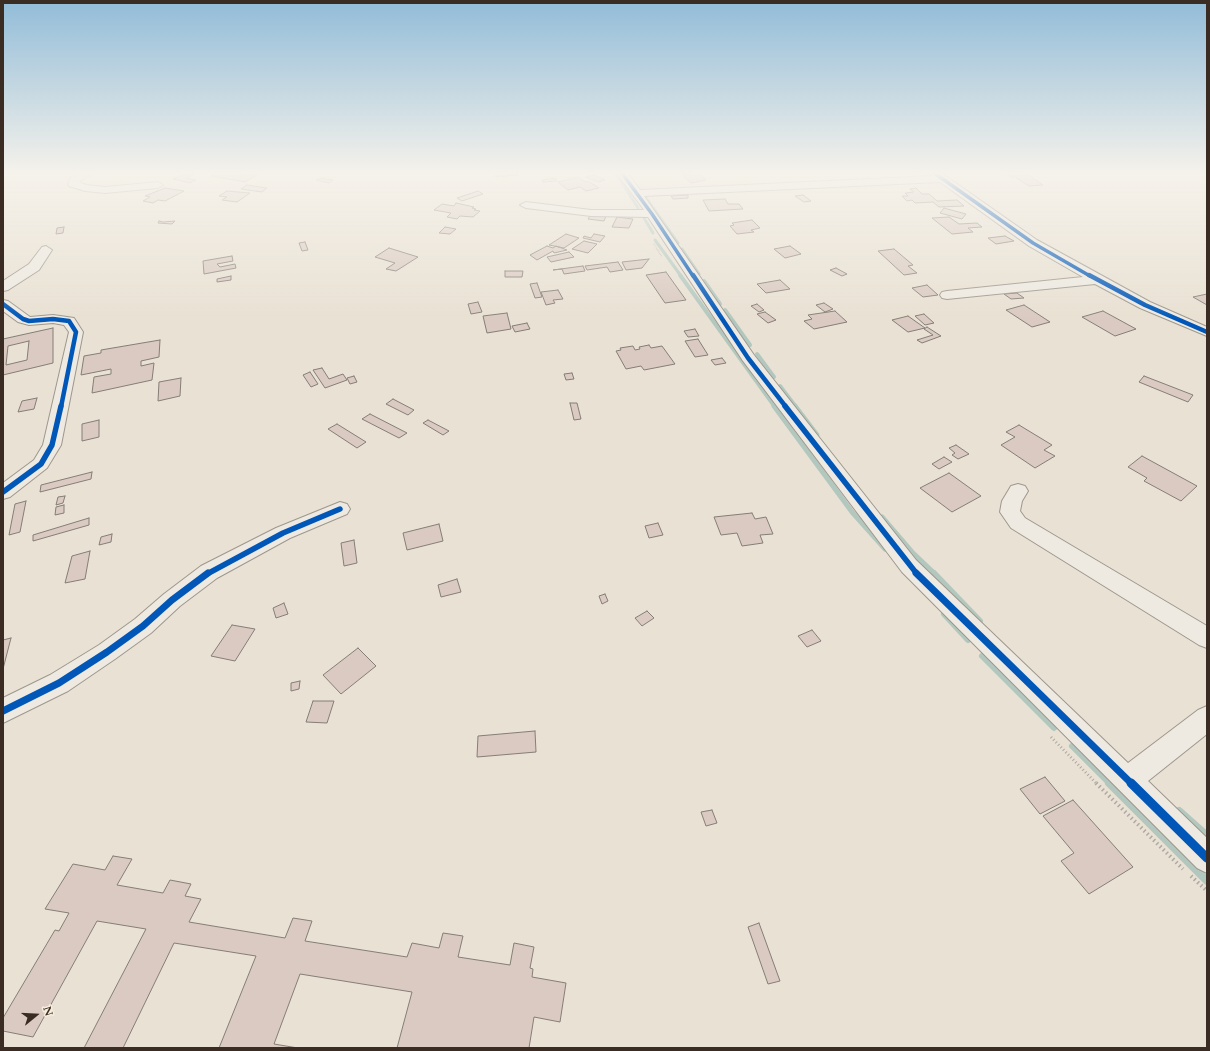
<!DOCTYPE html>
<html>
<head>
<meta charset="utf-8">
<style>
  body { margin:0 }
  #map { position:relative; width:1210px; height:1051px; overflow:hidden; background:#e9e1d3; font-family:Cardo,serif }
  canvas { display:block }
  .frame { position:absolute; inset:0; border:4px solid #3a2c22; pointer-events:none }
  .north { position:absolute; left:16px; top:995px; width:40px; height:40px; -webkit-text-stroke:3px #f7eddd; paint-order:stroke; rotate:72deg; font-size:11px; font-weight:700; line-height:16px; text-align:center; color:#3a2c22 }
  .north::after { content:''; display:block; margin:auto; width:14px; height:18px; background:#3a2c22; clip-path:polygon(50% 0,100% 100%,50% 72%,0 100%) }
</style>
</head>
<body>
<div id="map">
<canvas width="1210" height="1051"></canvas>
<div class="frame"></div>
<div class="north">N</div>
</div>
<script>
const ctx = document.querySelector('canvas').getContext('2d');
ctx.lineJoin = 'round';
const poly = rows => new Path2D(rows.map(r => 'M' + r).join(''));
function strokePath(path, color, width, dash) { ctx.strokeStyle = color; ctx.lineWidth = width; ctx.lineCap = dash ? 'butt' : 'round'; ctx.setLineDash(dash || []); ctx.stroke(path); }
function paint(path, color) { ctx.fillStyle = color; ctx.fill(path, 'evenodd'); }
const streamFar4 = poly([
  [615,172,638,208],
  [644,195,678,243],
  [644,218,653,233],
  [655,240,681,276],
  [682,249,699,274]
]);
const streamFar3 = poly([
  [680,275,775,407],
  [704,281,720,304],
  [725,310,750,345],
  [757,354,774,377],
  [780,386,796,407]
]);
const streamFar2 = poly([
  [774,406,852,512,885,549],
  [795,406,817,435],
  [882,517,912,552,935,574]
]);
const streamFar1 = poly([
  [934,573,980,621],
  [944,614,968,640],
  [982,656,1054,728],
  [1072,746,1110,784]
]);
const stream = poly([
  [1109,783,1207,881],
  [1179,811,1207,836]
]);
const building = poly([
  [218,172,248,173,262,172,245,182,211,176,218,172],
  [496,172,517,172,518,175,496,177,496,172],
  [697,172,706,180,691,183,681,174,697,172],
  [1004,172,1024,172,1043,185,1029,186,1015,177,1011,177,1004,172],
  [187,173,194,174,187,178,196,180,190,183,173,179,187,173],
  [595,175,605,180,598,182,585,177,595,175],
  [578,177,585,182,588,181,599,188,586,191,580,187,568,190,558,182,578,177],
  [320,178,333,180,329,183,316,180,320,178],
  [555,178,557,181,543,182,542,180,555,178],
  [247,185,267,188,262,192,241,189,247,185],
  [165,188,184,191,165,201,158,200,153,203,143,201,150,197,145,196,165,188],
  [916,188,922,194,929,194,937,201,957,200,964,206,939,207,933,202,915,203,912,200,907,201,902,196,908,196,905,193,914,192,910,189,916,188],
  [227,191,250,193,237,202,222,200,227,197,219,196,227,191],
  [478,191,483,194,462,201,457,198,478,191],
  [688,195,688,198,673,199,671,196,688,195],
  [803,195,811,201,804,202,795,196,803,195],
  [725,199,728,204,739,204,743,209,709,211,703,200,725,199],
  [456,203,474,207,472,208,476,209,474,210,480,211,473,217,460,216,457,219,447,217,451,213,434,210,442,204,454,206,456,203],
  [944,208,966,214,962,219,940,213,944,208],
  [591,214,606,216,604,221,588,219,591,214],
  [617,217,633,219,629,228,612,227,617,217],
  [949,217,959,224,977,223,982,227,968,228,973,232,952,234,932,218,949,217],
  [752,220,760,228,751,230,754,232,737,234,730,226,734,225,732,223,752,220],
  [159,221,163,222,175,221,172,224,158,223,159,221],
  [64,227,63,233,56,234,57,228,64,227],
  [445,227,456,229,450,234,439,233,445,227],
  [566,234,579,238,564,248,549,245,566,234],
  [594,234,605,236,600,242,583,238,584,236,591,238,594,234],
  [1005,236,1014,241,996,244,988,238,1005,236],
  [584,241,597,244,588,253,572,249,584,241],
  [305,242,308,250,302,251,299,243,305,242],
  [547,246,553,248,556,246,567,250,554,253,553,251,537,260,530,255,547,246],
  [790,246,801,254,785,258,774,249,790,246],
  [389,248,418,257,396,271,386,269,395,263,375,257,389,248],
  [894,249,913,265,908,266,917,273,904,275,878,251,894,249],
  [569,252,574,257,551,262,547,257,569,252],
  [232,256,233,261,217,264,220,267,235,264,236,268,204,274,203,261,232,256],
  [649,259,642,268,626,270,622,262,649,259],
  [618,262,623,270,610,272,607,267,587,270,585,266,618,262],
  [583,266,585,271,564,274,562,269,553,270,583,266],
  [836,268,847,274,842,276,830,270,836,268],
  [505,271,523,271,522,277,505,277,505,271],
  [666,272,686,300,665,303,646,275,666,272],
  [231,276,231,280,217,282,217,279,231,276],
  [780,280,790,289,766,293,757,284,780,280],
  [537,283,542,297,535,298,530,284,537,283],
  [927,285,938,295,923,297,912,288,927,285],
  [558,290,563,299,553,300,555,303,546,305,541,292,558,290],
  [1017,293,1024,298,1011,299,1004,294,1017,293],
  [1207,294,1207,305,1193,297,1207,294],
  [478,302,482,312,471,314,468,304,478,302],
  [824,303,833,309,825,312,816,305,824,303],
  [757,304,764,310,759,312,751,306,757,304],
  [1024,305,1050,322,1032,327,1006,310,1024,305],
  [835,311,847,322,814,329,804,321,812,319,808,315,835,311],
  [1103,311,1136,329,1115,336,1082,317,1103,311],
  [765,312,776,320,768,323,757,314,765,312],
  [507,313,511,329,487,333,483,316,507,313],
  [924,314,934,323,925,325,915,316,924,314],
  [908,316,925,328,908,332,892,320,908,316],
  [527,323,530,329,515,332,512,326,527,323],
  [927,327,941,336,922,343,917,340,933,335,924,329,927,327],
  [53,328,53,363,3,375,3,339,53,328],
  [29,341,27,360,6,365,8,346,29,341],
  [695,329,699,336,688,337,684,331,695,329],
  [698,339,708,355,695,357,685,341,698,339],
  [160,340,159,357,141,361,141,366,154,363,152,380,92,393,94,377,111,374,111,369,81,375,84,356,101,353,101,350,160,340],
  [649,345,651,348,662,346,675,364,644,370,641,366,626,369,616,351,621,350,620,348,633,346,635,350,640,349,639,347,649,345],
  [722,358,726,363,715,365,711,360,722,358],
  [322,368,329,379,343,374,347,380,325,388,313,370,322,368],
  [310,372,318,384,311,387,303,375,310,372],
  [572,373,574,379,566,380,564,374,572,373],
  [354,376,357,382,350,384,347,378,354,376],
  [1144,376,1193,395,1188,402,1139,382,1144,376],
  [181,378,180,396,158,401,159,382,181,378],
  [37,398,34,409,18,412,22,401,37,398],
  [393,399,414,410,408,415,386,404,393,399],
  [570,403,577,403,581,419,574,420,570,403],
  [370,414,407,433,399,438,362,419,370,414],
  [99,420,99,437,82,441,82,424,99,420],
  [428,420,449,431,443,435,423,423,428,420],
  [337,424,366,442,357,448,328,429,337,424],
  [1019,425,1052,445,1044,450,1055,456,1035,468,1001,445,1015,437,1006,432,1019,425],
  [956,445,969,454,958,459,952,455,955,453,949,448,956,445],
  [1142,456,1197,486,1181,501,1144,481,1147,478,1128,467,1142,456],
  [944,457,952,462,939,469,932,464,944,457],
  [92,472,91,479,40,492,41,485,92,472],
  [949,473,981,496,952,512,920,488,949,473],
  [65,496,63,503,56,505,58,497,65,496],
  [26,501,20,532,9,535,15,504,26,501],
  [64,505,64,513,55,515,56,507,64,505],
  [752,513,755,519,766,517,773,534,760,535,763,543,742,546,737,533,721,535,714,517,752,513],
  [89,518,89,525,33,541,33,535,89,518],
  [658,523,663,535,649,538,645,526,658,523],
  [439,524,443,541,407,550,403,533,439,524],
  [112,534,111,542,99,545,101,537,112,534],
  [354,540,357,563,344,566,341,543,354,540],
  [90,551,85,579,65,583,72,556,90,551],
  [457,579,461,592,441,597,438,585,457,579],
  [605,594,608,601,602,604,599,596,605,594],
  [284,603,288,614,276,618,273,608,284,603],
  [647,611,654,618,642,626,635,618,647,611],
  [232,625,255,629,235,661,211,656,232,625],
  [812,630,821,641,807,647,798,636,812,630],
  [11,638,3,669,3,640,11,638],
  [358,648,376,666,341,694,323,675,358,648],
  [300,681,299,689,291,691,291,683,300,681],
  [313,701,334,701,327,723,306,722,313,701],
  [535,731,536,752,477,757,478,736,535,731],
  [1045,777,1065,801,1040,814,1020,789,1045,777],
  [1073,800,1133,867,1089,894,1061,861,1074,853,1043,816,1073,800],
  [712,810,717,823,706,826,701,812,712,810],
  [113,856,132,859,117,885,163,893,170,880,191,884,185,896,201,899,189,922,285,938,293,918,312,921,305,941,407,957,412,943,439,948,443,933,463,936,458,957,510,965,514,943,534,947,530,968,533,969,532,977,566,983,560,1022,534,1017,529,1048,397,1048,412,992,300,974,274,1044,298,1048,219,1048,256,956,174,943,123,1048,84,1048,146,929,97,921,33,1037,3,1031,3,1018,55,930,59,931,69,913,45,909,73,864,105,870,113,856],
  [759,923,780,981,768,984,748,927,759,923]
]);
const pathFar2 = poly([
  [654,244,662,257]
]);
const pathFar1 = poly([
  [1051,737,1097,784]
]);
const path = poly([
  [1096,783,1183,869],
  [1191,876,1207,891]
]);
const minor = poly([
  [80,172,94,172,80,181,79,182,86,185,105,187,158,182,163,185,158,188,105,193,85,191,69,186,68,184,71,177,80,172],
  [616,172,627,172,640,190,932,176,928,172,940,172,1037,240,1150,302,1207,327,1207,336,1140,308,1095,284,947,299,942,298,940,295,942,292,947,291,1083,277,1029,246,940,182,644,196,754,355,916,560,1128,763,1198,710,1207,706,1207,734,1148,781,1207,838,1207,873,1197,868,902,572,743,361,648,217,591,216,526,208,520,205,526,202,591,210,644,210,616,172],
  [46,246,52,250,39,270,8,290,3,291,3,281,29,264,42,247,46,246],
  [3,300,8,301,30,317,53,315,74,318,83,332,61,445,47,468,10,497,3,499,3,483,34,460,43,445,69,332,64,325,53,323,29,325,18,322,3,311,3,300],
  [1018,484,1025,486,1028,491,1022,501,1020,511,1025,518,1207,626,1207,648,1199,645,1011,528,1000,512,1002,501,1011,486,1018,484],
  [340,502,347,504,350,509,347,514,290,538,217,578,180,606,151,633,115,659,68,691,3,723,3,698,50,675,99,645,135,619,164,594,201,566,276,528,340,502]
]);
const cyclewayFar4 = poly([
  [621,172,652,214,693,276],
  [933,172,1033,243,1090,276]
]);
const cyclewayFar3 = poly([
  [693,275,748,358,786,407],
  [1089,275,1145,305,1207,332],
  [3,304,23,319,29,321,53,319,69,321,76,332,61,407]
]);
const cyclewayFar2 = poly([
  [785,406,917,574],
  [3,492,41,464,52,445,61,406],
  [207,574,283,533,340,509]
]);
const cyclewayFar1 = poly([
  [916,573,1132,784],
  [3,711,59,683,107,652,143,626,172,600,208,573]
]);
const cycleway = poly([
  [1131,783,1207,858]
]);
strokePath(streamFar4, '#b2c8bf', 3);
strokePath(streamFar3, '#b2c8bf', 4);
strokePath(streamFar2, '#b2c8bf', 5);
strokePath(streamFar1, '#b2c8bf', 6);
strokePath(stream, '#b2c8bf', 8);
paint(building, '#dacac1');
strokePath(building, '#847e76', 1);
strokePath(minor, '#9d978e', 2);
strokePath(pathFar2, '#aea9a3', 1.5, [0.5, 1]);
strokePath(pathFar1, '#aea9a3', 3, [1, 2.5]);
strokePath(path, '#aea9a3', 4, [1.5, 3]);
paint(minor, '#eeeae2');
strokePath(cyclewayFar4, '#0057b8', 3.5);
strokePath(cyclewayFar3, '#0057b8', 4.5);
strokePath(cyclewayFar2, '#0057b8', 5.5);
strokePath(cyclewayFar1, '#0057b8', 7);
strokePath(cycleway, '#0057b8', 9);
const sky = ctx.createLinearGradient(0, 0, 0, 320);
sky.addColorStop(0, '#92bcd8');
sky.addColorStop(0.54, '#f5f2eb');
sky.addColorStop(1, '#f5f2eb00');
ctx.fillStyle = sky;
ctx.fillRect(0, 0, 1210, 320);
</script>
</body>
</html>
